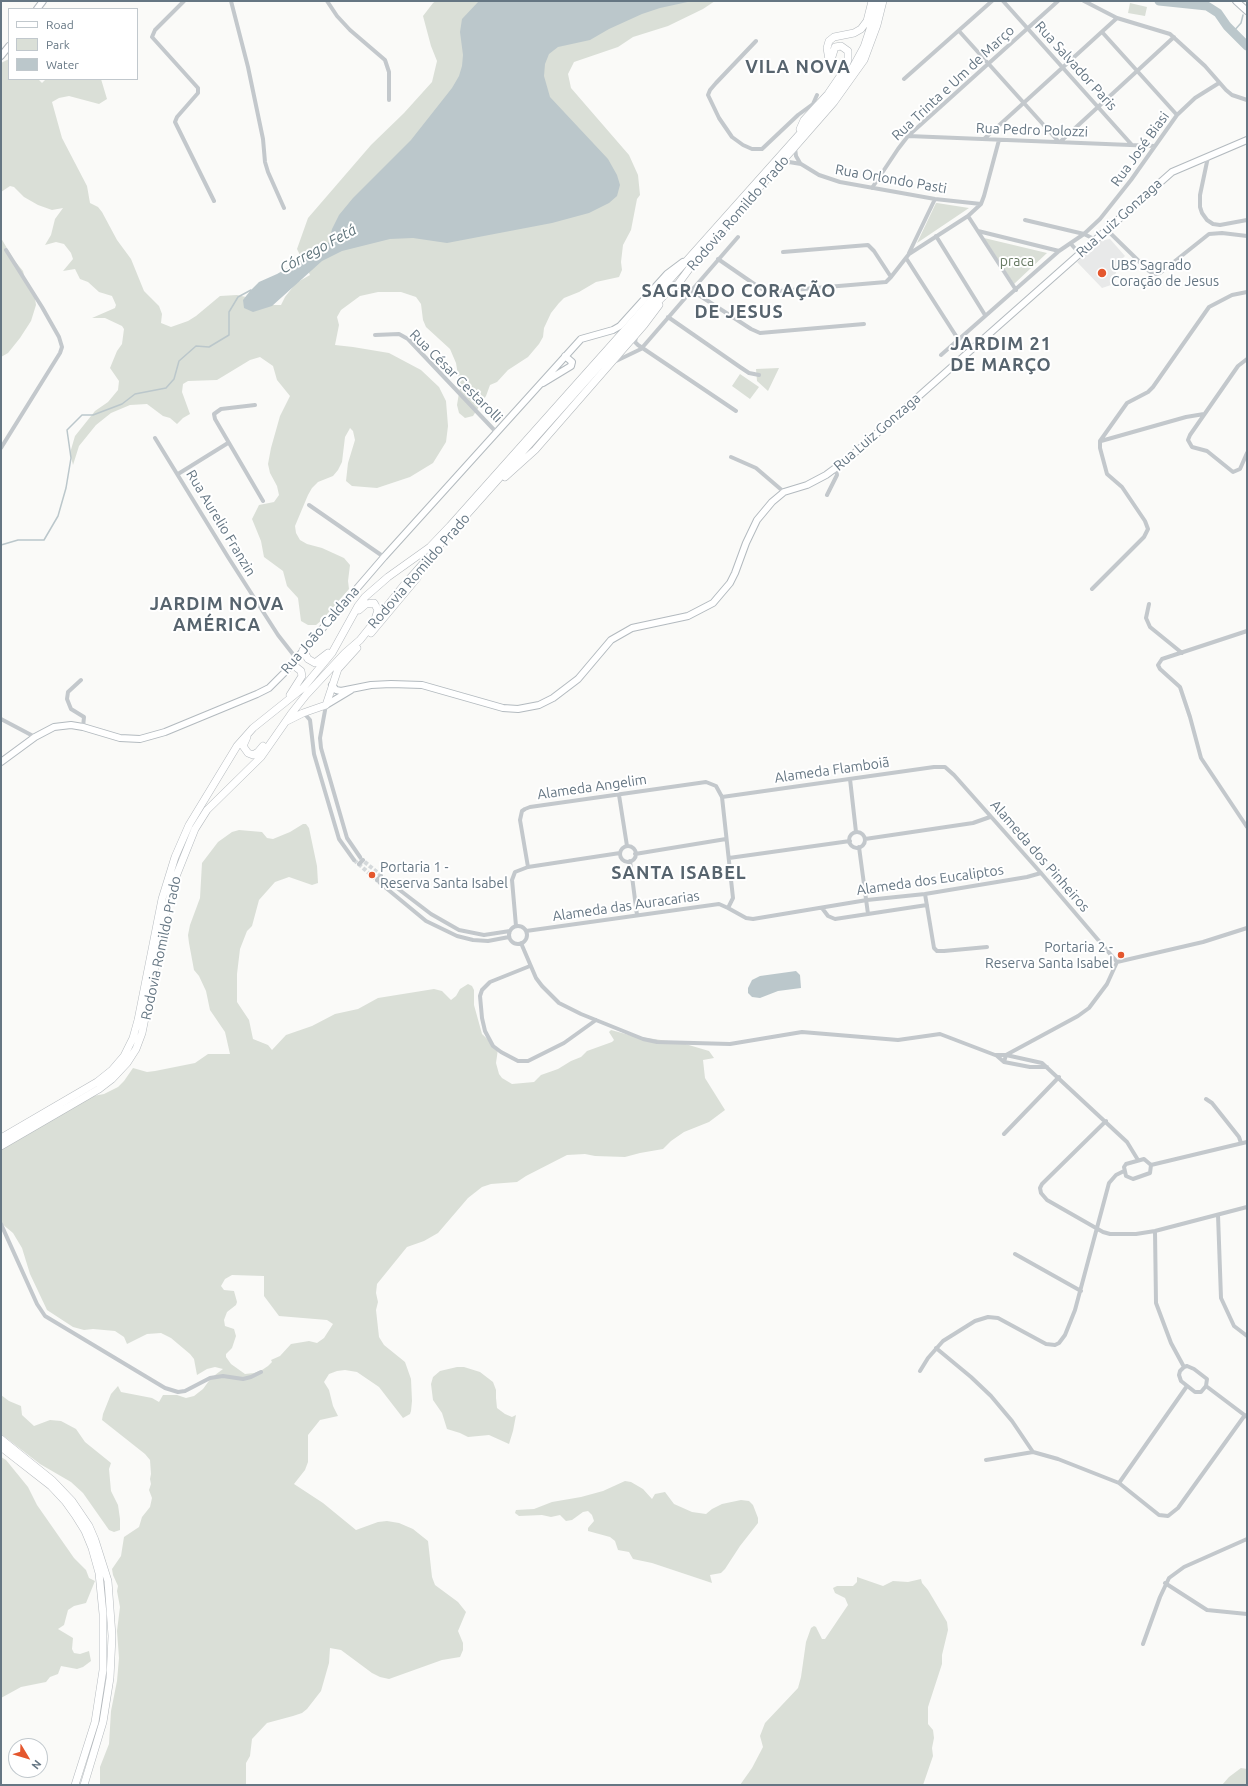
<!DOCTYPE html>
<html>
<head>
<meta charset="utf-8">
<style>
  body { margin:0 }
  #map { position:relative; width:1248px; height:1786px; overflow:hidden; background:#fafaf8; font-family:Ubuntu,sans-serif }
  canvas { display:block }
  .frame { position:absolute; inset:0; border:2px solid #657683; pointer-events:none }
  .legend { position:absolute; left:8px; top:8px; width:130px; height:72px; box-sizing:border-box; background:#fff; border:1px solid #c1c8cd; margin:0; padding:5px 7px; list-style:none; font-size:12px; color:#657683 }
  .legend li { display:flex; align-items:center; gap:8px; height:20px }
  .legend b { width:20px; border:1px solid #c1c8cd }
  .north { position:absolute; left:8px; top:1738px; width:40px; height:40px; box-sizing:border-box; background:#fff; border:1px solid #c1c8cd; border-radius:50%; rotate:128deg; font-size:11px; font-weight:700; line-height:16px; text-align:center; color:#657683 }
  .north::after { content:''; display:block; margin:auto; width:14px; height:18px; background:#e4572e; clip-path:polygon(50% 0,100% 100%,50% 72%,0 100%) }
</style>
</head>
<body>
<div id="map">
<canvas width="1248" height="1786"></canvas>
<div class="frame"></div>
<ul class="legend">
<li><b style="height:5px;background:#fff"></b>Road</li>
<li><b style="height:11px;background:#dadfd7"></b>Park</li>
<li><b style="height:11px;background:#bbc7cb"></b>Water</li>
</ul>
<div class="north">N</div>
</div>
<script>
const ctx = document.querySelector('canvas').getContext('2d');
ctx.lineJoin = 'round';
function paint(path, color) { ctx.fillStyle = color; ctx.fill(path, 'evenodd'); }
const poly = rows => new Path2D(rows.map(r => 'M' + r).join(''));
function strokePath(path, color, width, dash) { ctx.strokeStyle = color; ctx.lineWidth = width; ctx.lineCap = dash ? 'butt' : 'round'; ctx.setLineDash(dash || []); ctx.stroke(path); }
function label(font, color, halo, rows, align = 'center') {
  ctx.font = font + ' Ubuntu,sans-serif'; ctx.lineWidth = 4; ctx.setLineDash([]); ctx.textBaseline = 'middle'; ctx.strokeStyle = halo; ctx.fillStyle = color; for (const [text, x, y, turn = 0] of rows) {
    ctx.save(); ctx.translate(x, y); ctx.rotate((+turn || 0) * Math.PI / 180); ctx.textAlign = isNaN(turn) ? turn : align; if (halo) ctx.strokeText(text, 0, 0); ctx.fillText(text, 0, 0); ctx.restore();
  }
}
const built = poly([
  [1110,239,1125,256,1121,260,1111,285,1102,288,1077,262,1099,241]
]);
const green = poly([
  [436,1,715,1,703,9,668,26,633,37,618,47,574,62,568,74,571,88,629,155,638,175,640,195,637,199,631,230,623,245,621,262,622,270,619,277,596,282,579,292,564,298,559,303,551,313,544,328,543,337,539,344,528,357,508,370,497,382,490,385,486,396,473,416,465,418,459,413,457,405,460,387,456,363,450,349,426,327,423,320,421,304,416,297,401,292,378,292,360,296,341,310,337,317,339,325,335,345,353,347,389,353,421,370,439,387,446,401,448,426,446,442,433,463,410,477,377,488,352,486,346,481,348,463,355,440,353,431,350,428,349,430,345,437,342,462,338,470,333,476,318,482,312,488,308,495,295,526,296,533,300,540,307,544,322,548,344,558,350,565,348,581,349,589,322,620,316,625,308,625,301,621,298,598,287,586,283,571,264,557,261,541,252,519,259,505,274,502,279,495,277,486,270,473,268,464,271,448,280,416,290,396,277,380,273,366,260,357,250,360,217,380,188,381,183,384,182,392,190,414,183,418,177,424,170,418,163,416,147,404,130,405,111,413,96,425,79,446,73,465,70,453,75,436,95,411,108,402,118,390,119,381,110,368,117,351,122,344,124,329,122,326,105,318,92,318,115,308,116,305,112,296,99,292,88,282,80,279,75,269,63,271,73,259,71,253,64,244,56,242,45,245,51,235,55,219,63,208,52,210,38,205,24,197,14,187,10,186,1,192,1,63,9,59,9,79,38,79,42,83,46,79,101,79,107,99,99,104,69,96,59,98,52,102,62,138,87,186,90,203,98,207,102,212,117,240,131,259,144,291,159,306,162,314,161,323,171,327,188,321,196,316,220,296,237,295,246,297,269,305,281,305,285,297,296,283,310,275,297,249,308,218,371,145,404,113,432,82,437,61,431,46,423,16,433,3],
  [1130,3,1147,7,1145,16,1128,13],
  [937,203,969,208,917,243,936,203],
  [1,238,14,260,23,271,26,283,35,298,36,305,31,321,20,338,8,353,1,357],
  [984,238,1047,253,1014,284],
  [779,368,768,391,757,381,756,369],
  [740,374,759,387,750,399,732,386],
  [303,824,306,824,309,828,317,866,318,883,312,885,289,877,275,882,259,900,252,926,247,931,240,949,237,974,237,1002,249,1020,253,1039,268,1045,272,1050,286,1035,312,1026,335,1014,358,1009,378,998,434,989,442,991,451,1000,456,996,460,989,468,984,472,986,474,990,474,1005,482,1034,498,1049,496,1063,499,1074,502,1078,512,1084,534,1082,541,1075,558,1069,571,1061,581,1057,587,1051,612,1042,614,1040,609,1032,611,1030,633,1036,682,1043,709,1051,714,1058,703,1060,705,1078,725,1110,709,1122,684,1132,671,1141,663,1149,640,1153,625,1157,595,1156,585,1154,567,1155,526,1176,517,1182,491,1184,482,1187,468,1198,438,1233,424,1241,407,1247,377,1284,376,1293,378,1302,376,1310,379,1337,384,1345,405,1362,411,1379,412,1401,411,1411,410,1414,403,1418,379,1387,357,1372,345,1370,337,1371,329,1374,324,1382,329,1390,333,1406,338,1416,320,1420,308,1435,308,1462,305,1470,294,1484,323,1503,356,1530,378,1522,387,1521,399,1523,413,1529,428,1541,432,1577,435,1585,458,1602,466,1612,458,1631,463,1643,463,1650,460,1657,442,1660,389,1679,380,1677,372,1673,341,1650,330,1648,329,1663,321,1691,307,1709,302,1713,293,1716,267,1723,252,1739,250,1756,246,1763,246,1785,100,1785,100,1767,109,1744,111,1711,117,1681,119,1658,117,1631,120,1607,117,1591,118,1586,113,1575,112,1569,121,1556,124,1537,139,1527,142,1517,150,1507,152,1498,149,1490,151,1484,150,1479,151,1474,150,1460,145,1454,102,1420,103,1414,111,1394,118,1386,121,1392,152,1398,159,1402,163,1395,177,1395,186,1398,194,1396,203,1389,211,1378,223,1369,215,1367,207,1369,197,1375,194,1359,190,1354,171,1338,161,1333,147,1334,127,1344,124,1337,115,1331,93,1329,84,1330,73,1327,47,1310,30,1274,22,1248,13,1233,1,1223,1,1147,88,1097,104,1094,118,1087,124,1081,133,1068,147,1072,155,1071,195,1063,208,1054,230,1054,225,1032,210,1010,206,991,199,976,194,970,189,943,188,935,190,925,200,898,202,863,218,842,232,832,239,830,262,832,267,838,273,839,290,832],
  [232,1275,264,1276,264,1296,279,1316,327,1320,333,1324,324,1338,317,1343,309,1341,291,1344,280,1356,271,1360,272,1362,268,1366,262,1370,254,1373,245,1374,231,1364,226,1357,226,1354,232,1348,236,1336,234,1329,225,1326,224,1320,227,1312,236,1305,237,1302,234,1291,224,1290,221,1286,225,1279],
  [457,1367,464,1367,480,1372,493,1382,496,1390,496,1398,497,1408,505,1414,512,1417,516,1415,513,1431,509,1444,489,1435,468,1437,460,1433,447,1429,442,1413,433,1400,431,1384,433,1377,440,1371],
  [1,1395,9,1401,21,1406,22,1415,34,1426,50,1420,61,1421,76,1429,85,1442,111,1463,109,1469,111,1491,118,1505,120,1519,120,1530,114,1532,109,1530,83,1493,71,1482,40,1464,1,1434],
  [1,1457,6,1460,28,1487,37,1505,74,1558,86,1570,89,1578,95,1581,86,1603,74,1606,68,1610,64,1625,58,1629,73,1638,72,1649,74,1653,80,1654,89,1651,91,1661,83,1667,77,1669,61,1666,58,1674,50,1677,46,1682,21,1687,1,1698],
  [625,1481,631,1482,643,1489,652,1499,655,1494,665,1492,674,1504,692,1512,706,1514,712,1509,722,1504,741,1500,749,1501,753,1505,758,1518,758,1523,740,1546,725,1569,721,1573,710,1575,712,1583,652,1563,633,1559,629,1552,618,1550,615,1541,610,1537,588,1531,588,1528,594,1521,592,1515,588,1511,583,1512,572,1520,566,1521,560,1515,551,1517,542,1515,519,1516,515,1513,516,1510,534,1509,552,1502,581,1497,603,1491],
  [857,1577,883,1586,893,1581,908,1582,921,1579,922,1583,928,1590,947,1622,948,1630,942,1655,942,1664,928,1707,928,1724,933,1730,934,1738,932,1748,933,1756,923,1785,740,1785,752,1768,763,1747,760,1736,765,1723,798,1688,801,1677,806,1642,811,1628,814,1626,816,1627,822,1639,825,1639,848,1605,845,1598,835,1593,833,1588,837,1586,853,1586,857,1582],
  [1241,1768,1247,1769,1247,1785,1222,1785,1229,1777]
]);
const water = poly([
  [479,1,692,1,660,8,642,14,609,29,590,40,558,47,549,54,545,64,544,76,550,97,608,159,617,175,620,185,617,196,609,203,589,213,552,223,447,243,413,238,390,239,342,251,322,261,272,306,253,312,244,308,243,300,250,291,259,282,277,274,324,247,329,242,332,229,339,215,353,198,411,140,452,88,459,76,462,66,463,55,460,32,462,19],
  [796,971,800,975,801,988,778,991,760,998,752,997,748,993,748,988,752,980,760,976]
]);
const stream = poly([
  [1233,32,1241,23,1243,15],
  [1,545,18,540,44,540,58,516,66,488,71,458,67,430,82,415,93,415,122,404,135,394,166,388,174,379,179,361,196,346,209,347,229,335,229,312,238,297,251,290]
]);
const river = poly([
  [1159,1,1207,6,1218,13,1227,26,1247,46]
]);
const streetTunnel = poly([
  [360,858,384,878],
  [354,860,379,882]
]);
const street = poly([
  [184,1,155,30,152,37,198,88,198,93,177,117,175,122,214,201],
  [231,1,248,67,263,139,265,162,268,172,284,208],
  [327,1,337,16,350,30,385,60,389,72,389,100],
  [1003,1,1132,145],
  [1084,1,1117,18,1170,34,1205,66,1226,90,1232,95,1247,100],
  [959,31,1059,142],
  [1102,32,1177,115],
  [756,41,716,83,710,90,708,95,719,118,732,137,743,145,752,149,762,149,798,115,813,104,817,95],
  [904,79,992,1],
  [908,136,1155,146],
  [984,139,1117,18],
  [1060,142,1174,37],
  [795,148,796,156,800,163],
  [1208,157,1200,195,1200,207,1202,213,1207,220,1213,224,1220,225,1247,220],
  [782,163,789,162,801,164,819,175,840,182,935,199,981,204],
  [872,188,898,149,908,136,1058,1],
  [968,216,1016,290],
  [1025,220,1084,234,1094,239],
  [1106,229,1149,271,1154,274,1160,273,1209,234,1222,233,1247,236],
  [978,231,1059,251],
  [936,236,985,315],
  [1071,244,1079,253],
  [783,252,868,245,874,251,891,277],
  [909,253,935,199],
  [906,258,958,339],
  [718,259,760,288,768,292,886,282,891,277,909,254,968,216,981,204,984,196,999,140],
  [691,290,751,329,760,333,864,324],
  [668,317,740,367,749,373,759,375],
  [375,335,399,334,408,339,497,433],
  [636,337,635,342,638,345,736,411],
  [941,355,1059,251,1084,234,1100,219,1131,180,1177,115,1195,98,1219,83],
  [1247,359,1238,366,1190,435,1188,440,1192,447,1207,451,1233,472,1240,469,1247,453],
  [616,361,641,349,738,237],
  [255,405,221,409,214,414,215,419,263,501],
  [155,438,228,557,278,635,296,658],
  [1101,441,1186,417,1204,414],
  [1,448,60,353,62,347,59,337,42,307,6,250],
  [731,457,756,468,784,492],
  [178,474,228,443],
  [827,495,837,475,836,469],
  [309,505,384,557],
  [1092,589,1144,537,1148,529,1145,521,1122,487,1107,474,1100,448,1100,441,1127,403,1148,392,1153,387,1209,307,1232,295,1247,292],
  [1149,604,1146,618,1150,627,1182,653],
  [1247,631,1162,659,1158,665,1160,669,1180,687,1190,717,1201,758,1247,827],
  [81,680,68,692,67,699,71,709,84,717,83,727],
  [326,705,320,738,321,748,347,838,360,857],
  [304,713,310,720,314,754,339,839,354,860],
  [1,719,35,737],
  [850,779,856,832],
  [619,795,627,846],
  [722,797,934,767,945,767,954,775,1041,873,1117,962],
  '849 840a8 8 0 1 1 16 0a8 8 0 1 1-16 0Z',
  [865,839,973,823,990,817],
  '620 854a8 8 0 1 1 16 0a8 8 0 1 1-16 0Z',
  [859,847,868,914],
  [635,854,726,839],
  [729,858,850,841],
  [630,861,637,915],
  [359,864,363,860],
  [528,867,520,820,522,811,525,809,530,807,706,782,716,786,722,797,733,898,728,908],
  [384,878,431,914,459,930,484,935,510,931],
  [377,880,381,876],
  [380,883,426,921,457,936,473,940,488,941,509,937],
  [925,894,934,948,937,951,944,951,987,947],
  [822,908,828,916,835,919,927,905],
  [516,926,512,880,515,872,528,867,620,853],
  '509 935a9 9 0 1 1 18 0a9 9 0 1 1-18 0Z',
  [526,931,719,904,728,908,746,918,753,919,867,900,925,894,1027,877,1041,873],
  [521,943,536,978,542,986,559,1003,581,1014,643,1039,657,1042,730,1044,802,1032,898,1040,940,1034,995,1055,1006,1055,1042,1063,1127,1142,1138,1160],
  [1117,962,1203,942,1247,928],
  [530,966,490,982,482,990,480,996,482,1018,485,1031,493,1046,501,1052,518,1061,528,1061,564,1043,596,1020],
  [996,1055,1004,1062,1030,1067,1047,1067],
  [1004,1062,1006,1055,1078,1016,1089,1008,1107,984,1117,962],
  [1206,1099,1212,1103,1239,1137,1241,1143],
  [1106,1121,1042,1184,1040,1188,1041,1193,1047,1200,1103,1232,1110,1234,1136,1234,1155,1231,1247,1207],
  [1004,1134,1059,1077],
  [1144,1159,1151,1165,1150,1173,1133,1179,1126,1176,1124,1167,1126,1164,1144,1159],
  [1151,1165,1247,1142],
  [1218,1215,1221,1298,1234,1326,1247,1336],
  [1,1224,37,1304,45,1316,165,1388,178,1392,185,1391,210,1378,223,1376,243,1379,251,1377,261,1372],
  [1155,1231,1156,1303,1171,1343,1184,1367],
  [1015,1254,1081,1291],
  [936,1348,971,1377,991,1396,1012,1421,1033,1452],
  [1187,1366,1194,1369,1207,1379,1206,1386,1201,1392,1195,1392,1181,1381,1179,1375,1180,1371,1184,1367,1187,1366],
  [920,1371,928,1358,943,1341,975,1321,988,1317,998,1318,1046,1344,1055,1345,1059,1343,1065,1335,1075,1310,1109,1183,1116,1175,1124,1171],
  [1206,1386,1247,1417],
  [986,1460,1033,1452,1058,1459,1119,1483,1159,1515,1168,1516,1178,1508,1245,1415],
  [1119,1483,1187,1386],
  [1165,1583,1207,1610,1247,1614],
  [1143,1644,1160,1597,1169,1578,1184,1567,1247,1539]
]);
const secondary = poly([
  [1236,1,1247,11],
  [37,9,43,1],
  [1,56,9,46],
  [543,383,571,366,572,362,565,356],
  [332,685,336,690,341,691,371,685,391,684,422,685,503,708,518,709,539,705,553,698,578,679,611,640,632,628,688,616,713,603,730,583,735,573,746,543,757,520,772,502,784,492,807,485,826,475,849,458,1172,172,1247,140],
  [326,705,351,690],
  [1,762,35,737,54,727,71,725,83,727,120,738,140,739,165,732,257,694,269,688,284,673,384,557,581,339,613,330,620,326,667,274,683,262]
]);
const primary = poly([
  [829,60,827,48,829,41,834,37,854,33,861,29,867,21,872,1],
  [800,129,804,120,828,94,843,72,848,60,848,51,841,46,835,47,830,63],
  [505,477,535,450,644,325,659,305],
  [359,610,366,604,374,603,378,610,375,619],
  [371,633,417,578],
  [303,650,308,659,315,663,328,653],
  [290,695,302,676,301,671,292,664],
  [287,721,303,713,326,705,338,669,357,648],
  [247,737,243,746,248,753,253,755,258,752,263,746],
  [1,1138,97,1082,112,1070,124,1056,133,1038,138,1020,162,899,175,857,189,825,237,746,253,728,303,688,332,653,358,606,365,597,388,577,430,547,450,526,830,100,852,69,864,47,873,20,877,1],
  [1,1146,99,1089,112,1079,127,1063,136,1049,142,1033,167,908,175,879,195,829,207,810,261,757,291,714,306,695,345,653,360,640,404,585,632,329,670,289,678,284,695,261,834,102,864,60,877,25,883,1],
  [1,1439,52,1480,72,1501,89,1526,95,1540,108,1581,112,1636,110,1678,103,1722,84,1785],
  [1,1447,51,1486,65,1501,75,1515,85,1531,92,1548,99,1573,103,1614,103,1670,95,1722,75,1785]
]);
const markers = [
  [1102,273,5,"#e4572e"],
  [372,875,4,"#e4572e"],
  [1121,955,4,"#e4572e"]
];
const streetNames = [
  ["Rua Salvador Paris",1076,66,48],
  ["Rua Trinta e Um de Março",953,83,-43],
  ["Rua Pedro Polozzi",1032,130,2],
  ["Rua José Biasi",1140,149,-54],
  ["Rua Orlondo Pasti",891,179,10],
  ["Rodovia Romildo Prado",738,213,-49],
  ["Rua Luiz Gonzaga",1119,218,-42],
  ["Rua César Cestarolli",456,376,45],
  ["Rua Luiz Gonzaga",877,432,-41],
  ["Rua Aurelio Franzin",221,523,59],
  ["Rodovia Romildo Prado",419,571,-49],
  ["Rua João Caldana",320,630,-49],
  ["Alameda Flamboiã",832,770,-8],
  ["Alameda Angelim",592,787,-8],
  ["Alameda dos Pinheiros",1040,856,49],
  ["Alameda dos Eucaliptos",930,880,-8],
  ["Alameda das Auracarias",626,906,-8],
  ["Rodovia Romildo Prado",161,948,-78]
];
const parkNames = [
  ["praca",1017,261]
];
const poiNames = [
  ["UBS Sagrado",1111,265],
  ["Coração de Jesus",1111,281],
  ["Portaria 1 -",380,867],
  ["Reserva Santa Isabel",380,883],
  ["Portaria 2 -",1113,947,"right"],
  ["Reserva Santa Isabel",1113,963,"right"]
];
const waterNames = [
  ["Córrego Fetá",318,249,-29]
];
const districtNames = [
  ["VILA NOVA",798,67],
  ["SAGRADO CORAÇÃO",739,291],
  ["DE JESUS",739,312],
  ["JARDIM 21",1001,344],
  ["DE MARÇO",1001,365],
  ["JARDIM NOVA",217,604],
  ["AMÉRICA",217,625],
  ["SANTA ISABEL",679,873]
];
paint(built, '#e8e9e9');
paint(green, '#dadfd7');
paint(water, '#bbc7cb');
strokePath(stream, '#bbc7cb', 1.5);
strokePath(river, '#bbc7cb', 9);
strokePath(streetTunnel, '#d5d9db', 4, [4, 2]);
strokePath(secondary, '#b3babf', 8);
strokePath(primary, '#b5babe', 8);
strokePath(street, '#c3c8cc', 4);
strokePath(secondary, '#fff', 6);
strokePath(primary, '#fff', 7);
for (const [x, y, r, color] of markers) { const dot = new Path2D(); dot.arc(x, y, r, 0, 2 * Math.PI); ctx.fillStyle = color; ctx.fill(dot); strokePath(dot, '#fff', 1.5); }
label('14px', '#657683', '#fff', streetNames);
label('14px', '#687a64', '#fff', parkNames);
label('14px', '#657683', '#fff', poiNames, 'left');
label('italic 15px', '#60757c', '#fff', waterNames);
ctx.letterSpacing = '1px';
label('bold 18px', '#57646e', '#fff', districtNames);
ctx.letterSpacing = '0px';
</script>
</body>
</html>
